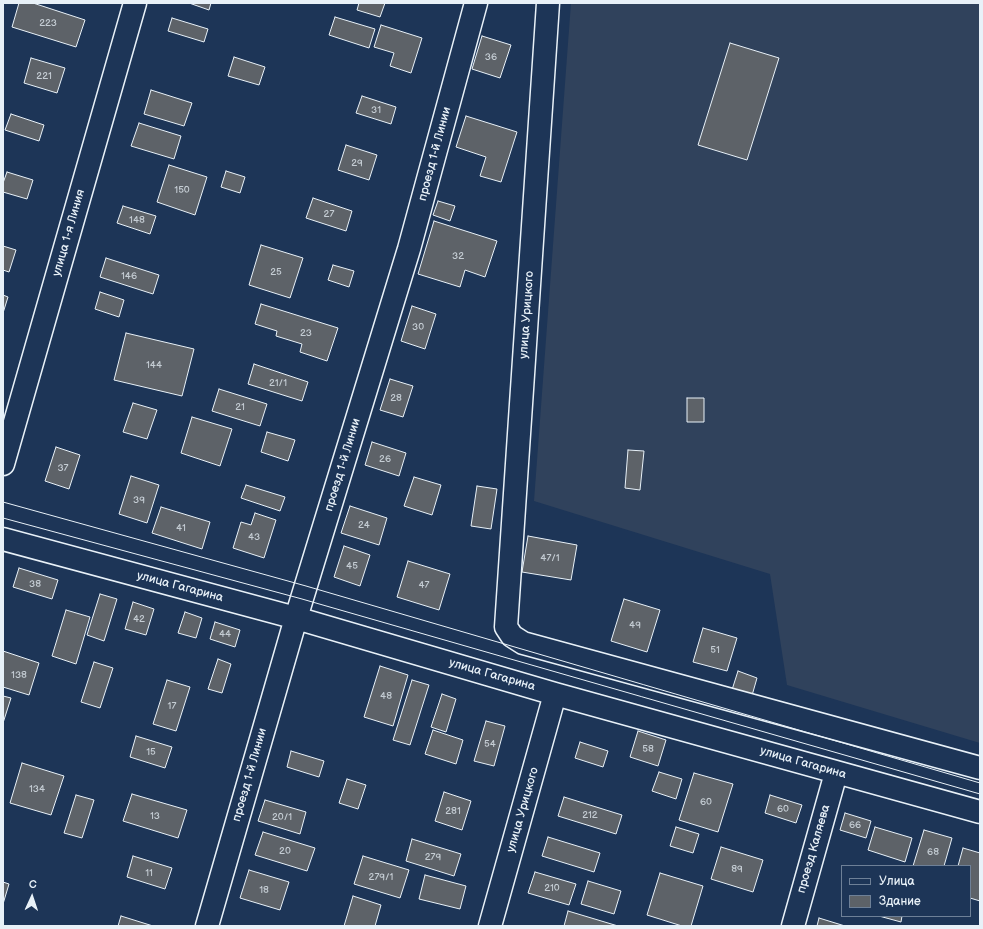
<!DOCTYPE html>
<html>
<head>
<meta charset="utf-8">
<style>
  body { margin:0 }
  #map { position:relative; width:983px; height:929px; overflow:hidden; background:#1d3557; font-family:"Balsamiq Sans",sans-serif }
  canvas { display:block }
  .frame { position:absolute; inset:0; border:4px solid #e8f1f8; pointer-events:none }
  .legend { position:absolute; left:841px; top:865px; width:130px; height:52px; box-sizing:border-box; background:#1d3557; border:1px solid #6e8097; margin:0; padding:5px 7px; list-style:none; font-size:12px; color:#e8f1f8 }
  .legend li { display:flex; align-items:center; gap:8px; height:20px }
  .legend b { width:20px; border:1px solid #6e8097 }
  .north { position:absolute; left:12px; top:877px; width:40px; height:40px; -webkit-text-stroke:3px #1d3557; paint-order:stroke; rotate:3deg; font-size:11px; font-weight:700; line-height:16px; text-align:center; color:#e8f1f8 }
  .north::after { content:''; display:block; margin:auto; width:14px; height:18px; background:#e8f1f8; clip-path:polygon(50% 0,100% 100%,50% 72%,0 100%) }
</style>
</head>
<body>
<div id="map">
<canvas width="983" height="929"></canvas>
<div class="frame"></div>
<ul class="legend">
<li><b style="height:5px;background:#1d3557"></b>Улица</li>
<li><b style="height:11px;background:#5d6268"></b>Здание</li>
</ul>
<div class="north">С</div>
</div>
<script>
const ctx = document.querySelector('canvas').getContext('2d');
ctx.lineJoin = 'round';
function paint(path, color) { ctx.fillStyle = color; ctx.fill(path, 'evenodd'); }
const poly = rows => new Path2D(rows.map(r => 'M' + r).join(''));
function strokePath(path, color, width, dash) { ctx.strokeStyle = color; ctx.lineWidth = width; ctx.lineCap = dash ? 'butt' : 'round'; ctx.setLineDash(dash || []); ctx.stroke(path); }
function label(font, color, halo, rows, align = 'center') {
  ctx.font = font + ' "Balsamiq Sans",sans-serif'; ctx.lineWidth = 3; ctx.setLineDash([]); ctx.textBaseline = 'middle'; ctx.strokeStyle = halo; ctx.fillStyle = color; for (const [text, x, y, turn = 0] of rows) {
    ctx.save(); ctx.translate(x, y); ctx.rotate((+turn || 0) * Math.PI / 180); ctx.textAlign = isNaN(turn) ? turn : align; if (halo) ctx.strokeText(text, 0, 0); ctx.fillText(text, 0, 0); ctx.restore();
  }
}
const built = poly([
  [571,3,980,3,980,743,787,685,770,574,534,501]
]);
const building = poly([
  [19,3,33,3,85,20,76,47,12,27,19,3],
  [189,3,211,3,209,10,189,3],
  [359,3,385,3,380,17,357,10,359,3],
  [335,17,375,29,369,48,329,35,335,17],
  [172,18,208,29,204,42,168,31,172,18],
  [381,25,422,38,411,73,390,66,394,53,374,47,381,25],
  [482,36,511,45,500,78,472,69,482,36],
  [730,43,779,58,747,160,698,145,730,43],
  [234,57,265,67,259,85,228,76,234,57],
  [31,58,65,68,57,93,24,83,31,58],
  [151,90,192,103,184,126,144,114,151,90],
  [362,96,396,107,391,124,356,113,362,96],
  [11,114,44,125,39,141,5,130,11,114],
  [466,116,517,132,501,182,480,176,486,157,456,147,466,116],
  [139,123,181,136,174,159,131,146,139,123],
  [346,145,377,155,369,180,338,170,346,145],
  [169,165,207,177,195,215,157,202,169,165],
  [226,171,245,177,240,193,221,187,226,171],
  [7,172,33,180,27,199,3,192,3,183,7,172],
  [313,198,352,211,346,231,306,218,313,198],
  [438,201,455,206,450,221,433,215,438,201],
  [123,206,156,216,150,234,117,223,123,206],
  [434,221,497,241,485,277,465,270,460,287,418,274,434,221],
  [261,245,303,258,290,298,249,285,261,245],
  [3,246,16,250,9,272,3,270,3,246],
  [106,258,159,275,153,294,100,277,106,258],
  [333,265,354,271,349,287,328,280,333,265],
  [100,292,124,300,119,317,95,309,100,292],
  [3,295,8,297,3,313,3,295],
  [261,304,338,328,327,361,300,352,302,344,276,336,277,331,255,324,261,304],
  [412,306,436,314,425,349,401,341,412,306],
  [126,333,194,349,182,396,114,380,126,333],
  [254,364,308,382,302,401,248,384,254,364],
  [390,379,413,386,403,417,380,410,390,379],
  [219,389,267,404,260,426,212,411,219,389],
  [687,398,704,398,704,422,687,422,687,398],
  [133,403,157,410,147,439,123,432,133,403],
  [192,417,232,429,220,466,181,453,192,417],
  [267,432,295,440,288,461,261,452,267,432],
  [372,442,406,453,399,476,365,465,372,442],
  [56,447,80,455,69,489,45,481,56,447],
  [628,450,644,451,640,490,625,488,628,450],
  [131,476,159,485,147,523,119,514,131,476],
  [414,477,441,485,432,515,404,506,414,477],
  [246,485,285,497,280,511,241,498,246,485],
  [477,486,497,489,491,529,471,526,477,486],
  [350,506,387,518,379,545,341,533,350,506],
  [161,507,210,522,202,549,152,533,161,507],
  [255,513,276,520,264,558,233,548,241,522,251,525,255,513],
  [528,536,577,545,571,580,522,572,528,536],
  [344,546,370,555,360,586,334,577,344,546],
  [408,561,450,574,439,610,397,597,408,561],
  [19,568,58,580,52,599,13,587,19,568],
  [100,594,117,599,104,641,87,635,100,594],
  [624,599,660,610,647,652,611,641,624,599],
  [133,602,154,609,146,635,125,629,133,602],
  [66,610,90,617,76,664,52,656,66,610],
  [185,612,202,618,196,638,178,633,185,612],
  [215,622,240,630,235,647,210,639,215,622],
  [703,628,737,638,727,671,693,662,703,628],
  [3,651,39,663,29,695,3,687,3,651],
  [218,659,231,664,222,693,208,689,218,659],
  [94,662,113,668,100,708,81,702,94,662],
  [380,666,408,675,393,726,364,717,380,666],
  [738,671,757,678,751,699,731,693,738,671],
  [167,680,190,687,176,731,153,724,167,680],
  [412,680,429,685,410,745,393,740,412,680],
  [442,694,456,699,446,732,431,727,442,694],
  [3,696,11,698,3,723,3,696],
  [486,721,505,726,494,766,474,761,486,721],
  [433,730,463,740,456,764,425,754,433,730],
  [638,731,666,740,658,766,630,757,638,731],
  [136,736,172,747,165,768,130,757,136,736],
  [580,742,608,751,603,767,575,758,580,742],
  [291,751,324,761,319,777,287,767,291,751],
  [22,763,64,776,51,815,10,803,22,763],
  [659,772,682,779,676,799,652,791,659,772],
  [694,773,733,784,718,832,679,820,694,773],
  [347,779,366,785,358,809,339,803,347,779],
  [444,792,471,801,462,830,435,821,444,792],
  [132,794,187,810,178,838,123,821,132,794],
  [76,795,94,800,82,838,64,833,76,795],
  [770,795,802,805,796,823,765,813,770,795],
  [564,797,622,815,616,834,558,816,564,797],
  [265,800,306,812,300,834,258,821,265,800],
  [845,813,871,821,866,838,840,830,845,813],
  [676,827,699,834,693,853,670,846,676,827],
  [875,827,912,838,905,862,868,850,875,827],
  [924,830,952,838,944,866,913,866,924,830],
  [263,832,315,848,307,871,255,855,263,832],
  [548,837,600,853,594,872,542,856,548,837],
  [412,839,461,854,454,876,406,861,412,839],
  [721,847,763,860,753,892,711,879,721,847],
  [963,848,980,853,980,901,970,898,970,866,958,866,963,848],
  [133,856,172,868,165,889,127,877,133,856],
  [363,856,409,870,400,898,354,884,363,856],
  [249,870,289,882,280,910,240,898,249,870],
  [535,872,576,884,569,905,528,893,535,872],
  [660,873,703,886,691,926,682,926,647,915,660,873],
  [425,875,466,886,460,909,419,899,425,875],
  [588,881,621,891,614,914,581,904,588,881],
  [3,882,9,884,3,904,3,882],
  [353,896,381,905,375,926,344,926,353,896],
  [568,911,618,926,564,926,568,911],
  [121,916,153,926,118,926,121,916],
  [879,916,902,916,901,922,879,916],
  [819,918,845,926,817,926,819,918]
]);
const minor = poly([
  [548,3,506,627,512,636,523,643,980,768],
  [3,464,135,3],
  [3,539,296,618,555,694,980,812],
  [207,926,296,618,409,249,476,3],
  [490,926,555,694],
  [793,926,836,773]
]);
const tram = poly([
  [3,502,306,586,980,783],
  [3,518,302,599,980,794]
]);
const numberNames = [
  ["223",48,23],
  ["36",491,57],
  ["221",44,76],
  ["31",376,110],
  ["29",357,163],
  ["150",182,190],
  ["27",329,214],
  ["148",137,220],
  ["32",458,256],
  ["25",276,272],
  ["146",129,276],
  ["30",418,327],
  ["23",306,333],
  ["144",154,365],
  ["21/1",278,383],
  ["28",396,398],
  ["21",240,407],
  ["26",385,459],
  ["37",63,468],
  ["39",139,500],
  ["24",364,525],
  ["41",181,528],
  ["43",254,537],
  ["47/1",550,558],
  ["45",352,566],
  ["38",35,584],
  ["47",424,585],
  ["42",139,619],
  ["49",635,625],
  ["44",225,634],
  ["51",715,650],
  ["138",19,675],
  ["48",386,696],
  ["17",172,706],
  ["54",490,744],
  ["58",648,749],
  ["15",151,752],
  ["134",37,789],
  ["60",706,802],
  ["60",783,809],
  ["281",453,811],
  ["212",590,815],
  ["13",155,816],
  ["20/1",282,817],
  ["66",855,825],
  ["20",285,851],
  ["68",933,852],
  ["279",433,857],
  ["89",737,869],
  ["11",149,873],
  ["279/1",381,877],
  ["210",552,888],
  ["18",264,890]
];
const streetNames = [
  ["проезд 1-й Линии",435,154,-75],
  ["улица 1-я Линия",69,233,-74],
  ["улица Урицкого",527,315,-86],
  ["проезд 1-й Линии",343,465,-73],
  ["улица Гагарина",180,587,15],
  ["улица Гагарина",492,675,16],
  ["улица Гагарина",803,763,16],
  ["проезд 1-й Линии",250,775,-74],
  ["улица Урицкого",523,810,-74],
  ["проезд Каляева",814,849,-74]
];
paint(built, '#30425c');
paint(building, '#5d6268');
strokePath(building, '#e8f1f8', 1);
strokePath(minor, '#e8f1f8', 25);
strokePath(minor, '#1d3557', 22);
strokePath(tram, '#e8f1f8', 1);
label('10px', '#c5cdd4', null, numberNames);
label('12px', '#e8f1f8', '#1d3557', streetNames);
</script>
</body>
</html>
